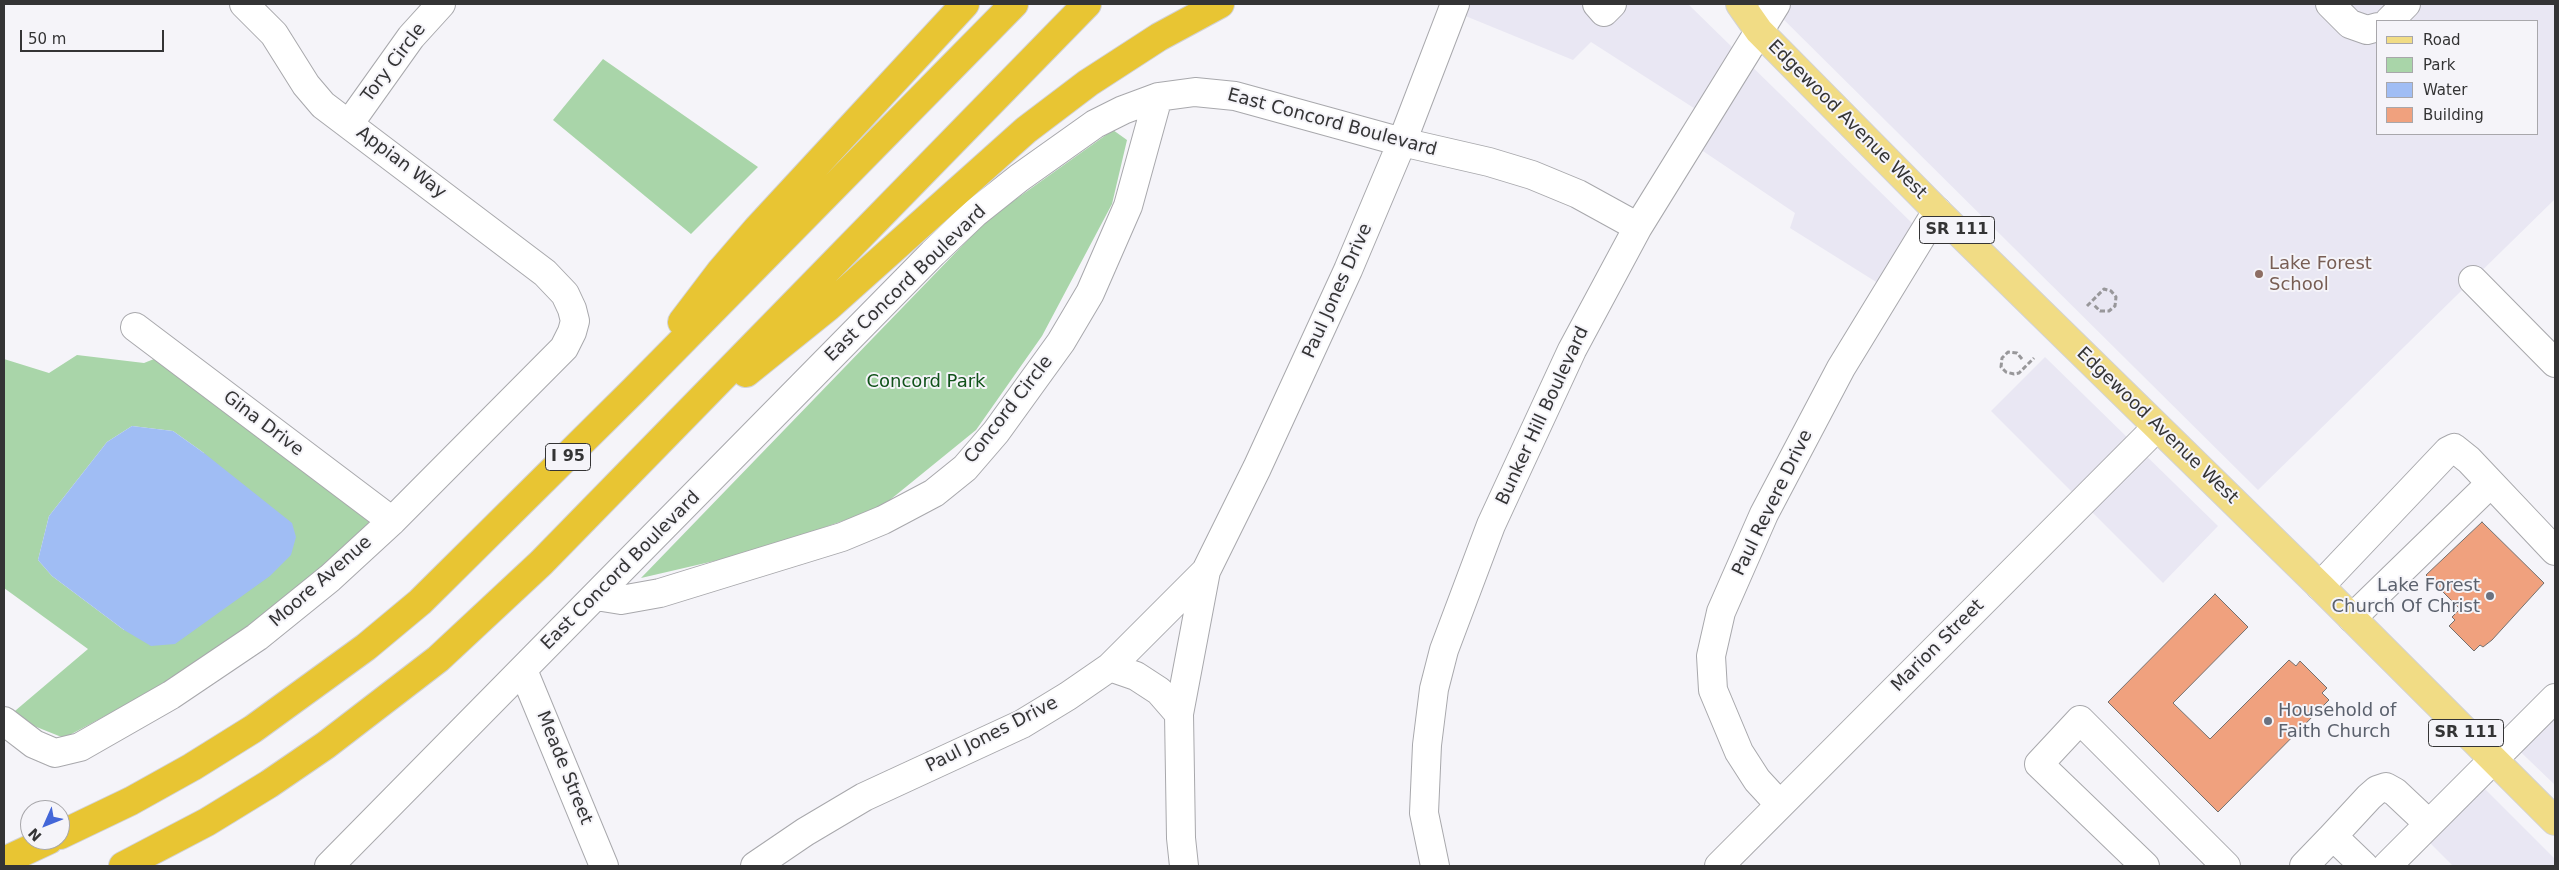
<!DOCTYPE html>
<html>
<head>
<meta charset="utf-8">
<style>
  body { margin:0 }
  #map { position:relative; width:2559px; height:870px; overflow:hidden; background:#f5f4f9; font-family:"DejaVu Sans",sans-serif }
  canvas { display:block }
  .frame { position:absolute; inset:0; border:5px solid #343435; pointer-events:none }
  .legend { position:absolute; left:2376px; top:20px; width:162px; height:115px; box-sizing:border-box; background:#f5f4f9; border:1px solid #a8a7ab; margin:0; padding:6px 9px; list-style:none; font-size:15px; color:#343435 }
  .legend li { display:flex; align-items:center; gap:10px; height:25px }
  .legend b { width:25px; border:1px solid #a8a7ab }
  .north { position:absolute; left:20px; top:800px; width:50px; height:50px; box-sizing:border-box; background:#f5f4f9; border:1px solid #a8a7ab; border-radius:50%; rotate:226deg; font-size:14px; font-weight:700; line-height:20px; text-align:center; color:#343435 }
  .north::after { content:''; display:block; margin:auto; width:18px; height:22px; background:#4366d8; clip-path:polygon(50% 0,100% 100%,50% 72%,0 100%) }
  .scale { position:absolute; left:20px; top:30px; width:144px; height:22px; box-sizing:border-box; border:2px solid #343435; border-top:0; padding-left:6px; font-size:15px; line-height:18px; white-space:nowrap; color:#343435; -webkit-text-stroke:4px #f5f4f9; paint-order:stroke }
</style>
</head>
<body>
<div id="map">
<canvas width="2559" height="870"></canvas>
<div class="frame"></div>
<ul class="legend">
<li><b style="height:6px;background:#f1dc85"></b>Road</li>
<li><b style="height:14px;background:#a9d5a9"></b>Park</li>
<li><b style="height:14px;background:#a0bdf4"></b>Water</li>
<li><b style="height:14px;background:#f0a17e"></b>Building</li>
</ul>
<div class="north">N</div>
<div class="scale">50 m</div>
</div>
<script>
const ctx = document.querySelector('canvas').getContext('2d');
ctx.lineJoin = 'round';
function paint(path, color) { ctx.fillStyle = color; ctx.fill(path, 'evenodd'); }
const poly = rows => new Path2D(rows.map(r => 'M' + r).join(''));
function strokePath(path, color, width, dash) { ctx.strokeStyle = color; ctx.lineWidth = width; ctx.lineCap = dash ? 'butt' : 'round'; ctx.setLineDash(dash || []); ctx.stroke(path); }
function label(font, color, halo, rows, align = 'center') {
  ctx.font = font + ' "DejaVu Sans",sans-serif'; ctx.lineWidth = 4; ctx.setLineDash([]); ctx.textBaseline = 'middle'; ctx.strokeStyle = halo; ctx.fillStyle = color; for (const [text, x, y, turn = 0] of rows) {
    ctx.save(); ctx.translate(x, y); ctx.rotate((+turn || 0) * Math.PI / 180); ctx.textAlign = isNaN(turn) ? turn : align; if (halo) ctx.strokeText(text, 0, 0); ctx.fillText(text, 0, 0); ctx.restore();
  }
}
const built = poly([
  [1467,4,1688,4,1914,225,1881,285,1790,228,1795,213,1694,145,1711,119,1591,42,1573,60,1463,15],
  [1768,4,2555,4,2555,199,2258,490],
  [2378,21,2538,21,2538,134,2378,134],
  [2045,357,2218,526,2163,583,1991,411],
  [2555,686,2555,785,2504,736],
  [2467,771,2555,859,2555,866,2453,866,2413,826]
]);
const green = poly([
  [603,59,758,167,691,234,553,120],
  [1113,130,1127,140,1112,204,1042,336,976,430,880,508,753,552,641,578,988,219],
  [77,355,144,363,159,357,369,521,366,535,294,597,153,694,133,701,64,738,9,716,88,649,4,588,4,359,49,373],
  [132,426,173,431,204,453,124,630,52,576,38,560,49,516,107,442]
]);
const water = poly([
  [132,426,173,431,204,453,292,523,296,537,291,555,270,576,175,644,151,646,124,630,52,576,38,560,49,516,107,442]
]);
const building = poly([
  [2482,522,2544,583,2492,640,2483,647,2480,645,2474,651,2449,626,2455,620,2452,617,2460,609,2426,575,2482,522],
  [2215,594,2248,627,2173,703,2210,739,2289,660,2296,666,2300,661,2327,688,2322,693,2329,700,2218,812,2108,702,2215,594]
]);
const path = poly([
  [2087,306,2104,289,2111,291,2116,297,2115,306,2109,311,2100,311,2094,305],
  [2022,359,2017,353,2008,352,2002,358,2001,367,2006,372,2014,374,2019,373,2034,358]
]);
const minor = poly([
  [1597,4,1604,12,1612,4],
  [2330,4,2350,24,2367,30,2378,27],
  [2389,21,2406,4],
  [349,124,411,37,441,4],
  [2473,280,2555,363],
  [135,327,392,521],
  [2320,586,2448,451,2454,448,2469,460,2555,551],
  [596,596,621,600,660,593,842,537,883,520,934,493,965,468,996,432,1061,342,1090,293,1128,206,1158,97],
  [2352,618,2490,484],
  [1110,667,1136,676,1159,691,1179,714],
  [523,670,604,866],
  [4,721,34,744,55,753,80,747,171,695,257,637,330,578,392,521,564,348,572,332,575,321,572,309,565,294,545,273,323,105,306,85,274,34,244,4],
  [1780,805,1757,780,1739,752,1713,690,1711,656,1721,612,1764,514,1841,368,1937,211],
  [2331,838,2369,797,2377,790,2386,787,2395,792,2429,824],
  [329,866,933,253,975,213,1019,178,1095,124,1123,110,1158,97,1195,92,1235,96,1402,142,1489,162,1532,175,1578,194,1638,227],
  [755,866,805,832,864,797,1022,724,1068,696,1110,667,1206,571,1257,468,1348,270,1402,142,1455,4],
  [1184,866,1181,838,1179,714,1206,571],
  [1435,866,1424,813,1427,745,1434,689,1444,650,1491,525,1572,350,1638,227,1776,4],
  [1719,866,2157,427],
  [2145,866,2039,764,2080,720,2226,866],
  [2304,866,2331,838,2340,843,2364,866],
  [2387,866,2555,698]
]);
const major = poly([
  [1740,4,1759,31,1937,211,2320,586,2555,821]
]);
const highway = poly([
  [682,322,720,272,757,229,965,4],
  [746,373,828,307,1026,130,1088,83,1159,37,1220,4],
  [60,835,131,801,192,767,253,729,366,647,420,602,634,390,1014,4],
  [4,861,49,840],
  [123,866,207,822,269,784,326,745,438,659,541,563,1087,4]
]);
const markers = [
  [2259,274,5,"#8d6e63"],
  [2490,596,5,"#6b7280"],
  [2268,721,5,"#6b7280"]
];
const shields = [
  [1957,230,75],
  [568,457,45],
  [2466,733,75]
];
const shieldNames = [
  ["SR 111",1957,230],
  ["I 95",568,457],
  ["SR 111",2466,733]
];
const streetNames = [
  ["Tory Circle",394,63,-53],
  ["Edgewood Avenue West",1847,120,45],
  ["East Concord Boulevard",1332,123,15],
  ["Appian Way",401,163,37],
  ["East Concord Boulevard",906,284,-44],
  ["Paul Jones Drive",1338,291,-66],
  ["Concord Circle",1009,410,-52],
  ["Bunker Hill Boulevard",1543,416,-65],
  ["Gina Drive",263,424,37],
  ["Edgewood Avenue West",2157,426,44],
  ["Paul Revere Drive",1773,503,-64],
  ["East Concord Boulevard",621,571,-45],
  ["Moore Avenue",321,582,-41],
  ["Marion Street",1938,646,-45],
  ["Paul Jones Drive",992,735,-27],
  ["Meade Street",564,768,68]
];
const educationNames = [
  ["Lake Forest",2269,264],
  ["School",2269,285]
];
const parkNames = [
  ["Concord Park",926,382]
];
const worshipNames = [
  ["Lake Forest",2480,586],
  ["Church Of Christ",2480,607],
  ["Household of",2278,711,"left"],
  ["Faith Church",2278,732,"left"]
];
paint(built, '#e9e7f3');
paint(green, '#a9d5a9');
paint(water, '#a0bdf4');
paint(building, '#f0a17e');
strokePath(building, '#74706e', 1);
strokePath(minor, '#a8a8ac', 30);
strokePath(major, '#d2d2d3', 30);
strokePath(highway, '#d2d2d3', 30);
strokePath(path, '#98979a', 3, [5, 2.5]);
strokePath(minor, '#fff', 28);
strokePath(major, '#f1dc85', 28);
strokePath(highway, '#e8c533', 28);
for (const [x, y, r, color] of markers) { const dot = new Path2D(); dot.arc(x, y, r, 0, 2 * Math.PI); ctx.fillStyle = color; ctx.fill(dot); strokePath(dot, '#f5f4f9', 2); }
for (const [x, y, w] of shields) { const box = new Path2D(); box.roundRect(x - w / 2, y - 13.5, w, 27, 4); ctx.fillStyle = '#f5f4f9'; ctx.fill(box); strokePath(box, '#343435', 1); }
label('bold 16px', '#343435', null, shieldNames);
label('18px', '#343435', '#f5f4f9', streetNames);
label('18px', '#785e54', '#f5f4f9', educationNames, 'left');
label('18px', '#11521a', '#f5f4f9', parkNames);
label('18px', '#5b616d', '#f5f4f9', worshipNames, 'right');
</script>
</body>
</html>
